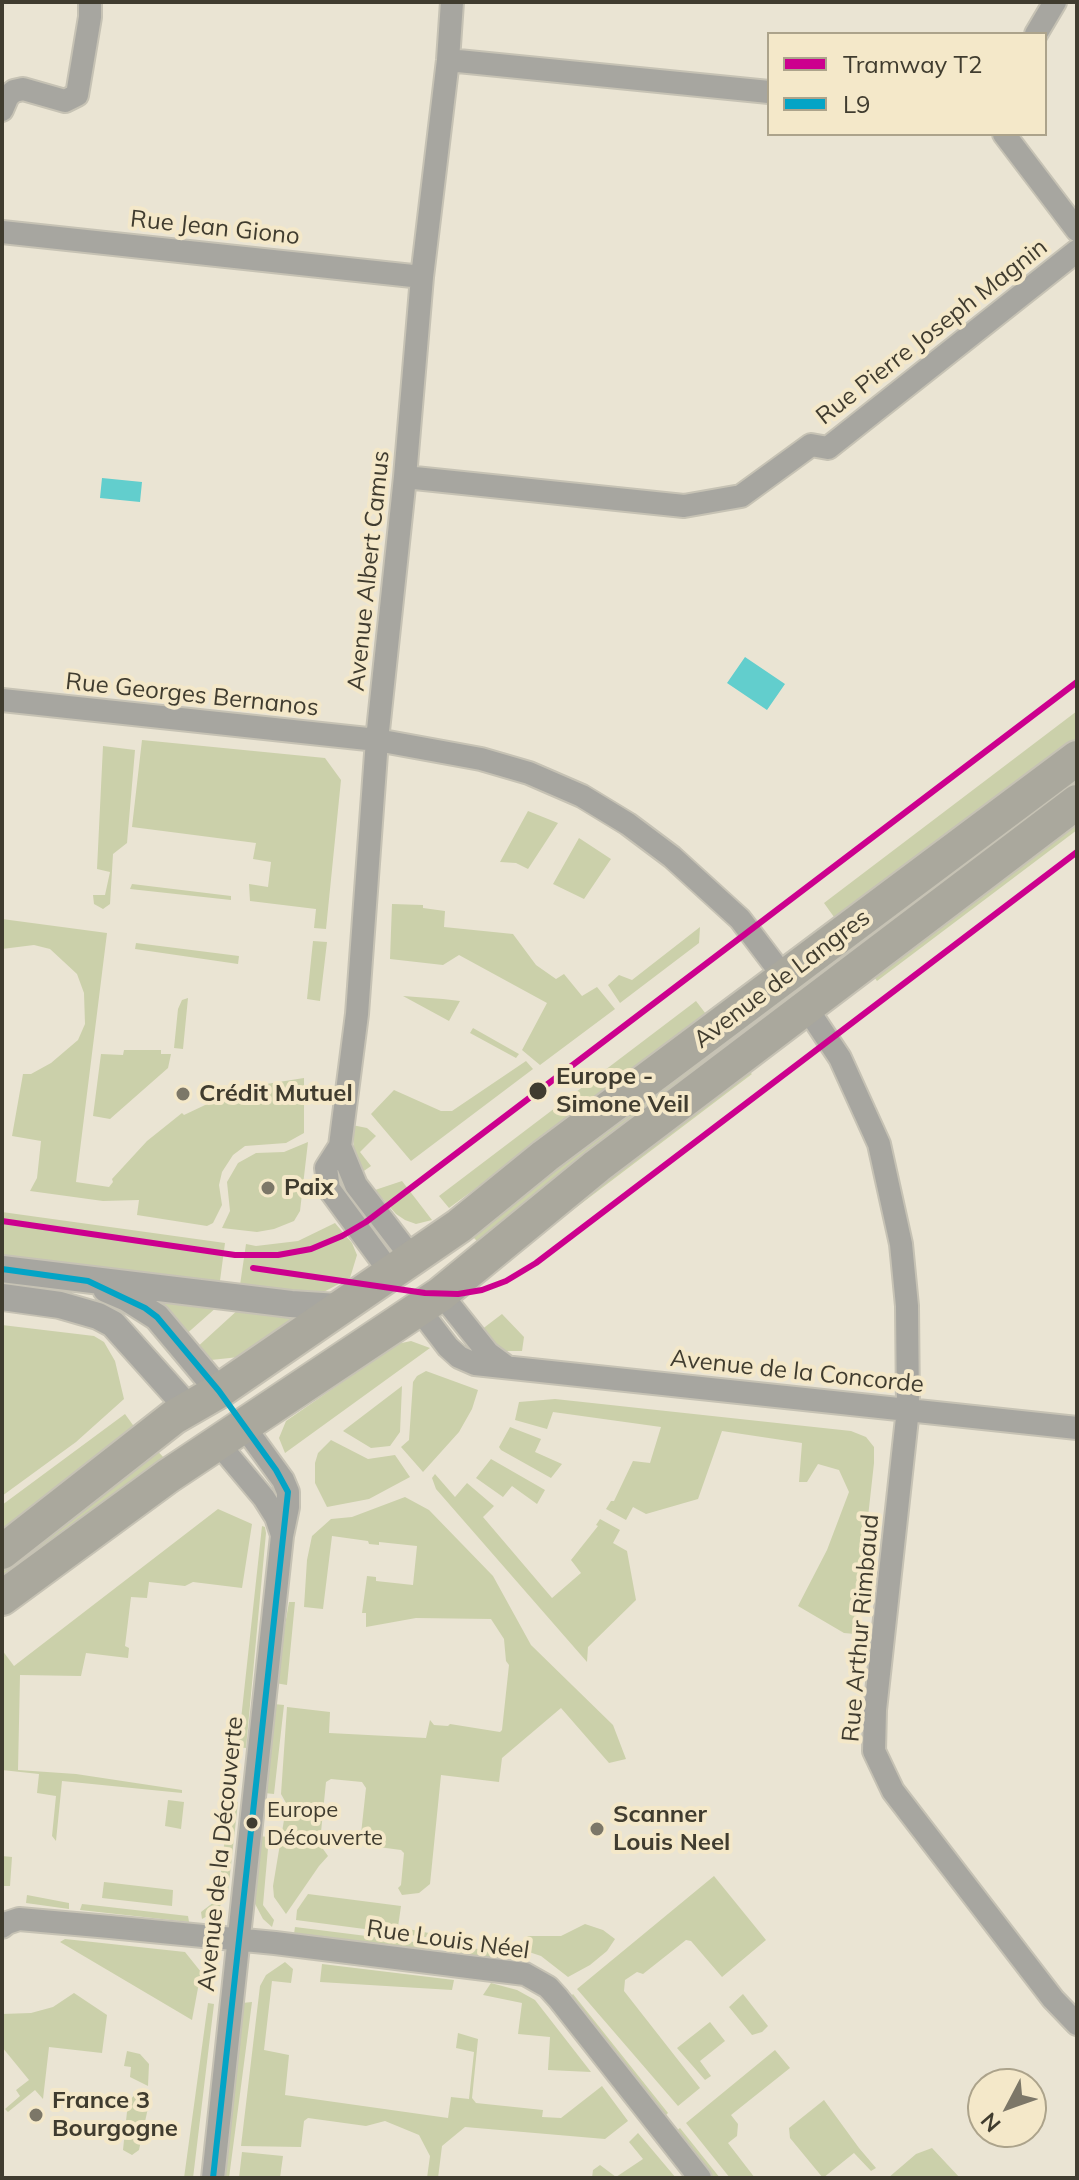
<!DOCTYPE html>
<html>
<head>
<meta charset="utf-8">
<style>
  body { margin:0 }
  #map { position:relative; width:1079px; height:2180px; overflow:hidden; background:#eae4d3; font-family:Mulish,sans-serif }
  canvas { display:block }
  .frame { position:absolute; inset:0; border:4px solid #403c2f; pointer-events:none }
  .legend { position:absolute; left:767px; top:32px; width:280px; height:104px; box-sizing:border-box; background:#f4e8c9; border:2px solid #aca38b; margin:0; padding:10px 14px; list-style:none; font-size:24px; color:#403c2f }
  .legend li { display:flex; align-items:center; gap:16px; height:40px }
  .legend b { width:40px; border:2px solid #aca38b }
  .north { position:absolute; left:967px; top:2068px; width:80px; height:80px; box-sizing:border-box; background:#f4e8c9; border:2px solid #aca38b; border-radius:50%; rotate:229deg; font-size:22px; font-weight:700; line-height:32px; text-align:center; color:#403c2f }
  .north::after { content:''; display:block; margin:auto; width:28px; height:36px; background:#7c7768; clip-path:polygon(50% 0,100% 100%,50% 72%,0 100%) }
</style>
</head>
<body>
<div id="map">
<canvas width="1079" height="2180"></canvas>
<div class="frame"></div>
<ul class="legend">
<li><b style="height:10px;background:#cc008e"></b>Tramway T2</li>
<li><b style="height:10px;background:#03a4c6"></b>L9</li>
</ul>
<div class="north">N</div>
</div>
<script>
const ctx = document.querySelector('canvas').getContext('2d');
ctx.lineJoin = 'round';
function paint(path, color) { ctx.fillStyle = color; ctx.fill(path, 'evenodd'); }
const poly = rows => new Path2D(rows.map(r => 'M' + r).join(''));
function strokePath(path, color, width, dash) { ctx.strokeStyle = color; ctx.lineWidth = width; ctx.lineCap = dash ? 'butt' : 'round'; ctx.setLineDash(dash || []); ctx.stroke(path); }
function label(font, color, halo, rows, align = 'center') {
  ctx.font = font + ' Mulish,sans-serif'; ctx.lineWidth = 8; ctx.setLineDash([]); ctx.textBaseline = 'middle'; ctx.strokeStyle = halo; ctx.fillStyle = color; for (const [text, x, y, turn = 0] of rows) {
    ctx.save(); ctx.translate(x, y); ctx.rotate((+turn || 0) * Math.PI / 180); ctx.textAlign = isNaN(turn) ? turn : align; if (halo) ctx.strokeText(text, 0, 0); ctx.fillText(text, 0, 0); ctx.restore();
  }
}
const green = poly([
  [1077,711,1077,743,839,924,824,903],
  [142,740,325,758,341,780,326,929,314,928,316,909,250,901,249,884,268,887,271,862,253,859,256,843,132,827],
  [103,746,135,750,127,843,113,854,110,904,103,909,94,904,93,895,105,895,110,872,97,869],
  [1077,771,1077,787,837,970,828,959],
  [528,811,558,823,528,869,516,863,500,862],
  [1077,819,1077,830,877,981,872,974],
  [579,838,611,859,584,899,553,884],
  [132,884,231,896,231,900,130,889],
  [392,904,423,905,423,908,445,911,444,927,513,934,536,965,556,979,564,974,582,996,597,987,615,1009,540,1065,522,1050,547,1003,459,955,443,965,390,959],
  [2,919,107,933,76,1182,109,1187,113,1182,112,1179,147,1141,182,1113,184,1115,241,1088,304,1078,304,1133,286,1143,245,1146,233,1155,222,1172,219,1185,222,1205,213,1223,207,1226,137,1215,139,1200,103,1201,30,1191,37,1178,41,1141,12,1136,23,1074,31,1074,51,1063,78,1040,85,1024,84,993,77,974,50,949,34,945,2,949],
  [700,927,699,943,620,1003,608,985,619,975,632,980],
  [313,941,327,942,320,1001,307,999],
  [136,943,239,956,238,964,135,949],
  [403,996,443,999,460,1001,449,1021],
  [188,998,183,1049,174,1048,178,1009,182,1000],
  [696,1001,709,1018,449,1208,439,1196],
  [750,1021,758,1030,481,1245,472,1236,567,1157],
  [473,1028,519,1054,516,1058,470,1033],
  [124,1050,161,1050,161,1054,171,1054,168,1068,110,1119,93,1116,101,1054,123,1055],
  [526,1061,533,1069,411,1161,371,1114,394,1090,441,1111,452,1111],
  [745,1068,752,1074,503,1263],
  [352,1125,367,1128,376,1136,360,1152,371,1166,361,1173,355,1161],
  [308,1142,300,1211,294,1221,274,1229,257,1232,222,1228,230,1211,227,1182,238,1163,256,1153,284,1152],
  [402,1181,432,1220,416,1224,405,1220,396,1214,375,1190],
  [2,1212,225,1243,219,1288,2,1258],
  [335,1223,352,1243,357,1255,350,1278,318,1295,239,1292,246,1244,256,1246,298,1241],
  [148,1292,218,1306,183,1337],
  [240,1308,290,1315,290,1321,239,1357,211,1360,194,1350],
  [502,1314,524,1337,522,1351,506,1351,490,1340,481,1330],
  [2,1325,94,1336,104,1342,115,1361,124,1399,76,1442,2,1496],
  [411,1341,430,1348,285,1453,279,1438,286,1421,397,1344],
  [426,1371,478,1390,472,1409,459,1432,423,1472,401,1447,409,1440,413,1382,417,1376],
  [402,1386,400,1432,390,1446,371,1448,343,1431],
  [555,1399,851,1431,866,1437,874,1447,874,1463,855,1634,844,1633,798,1606,827,1550,849,1492,839,1470,818,1464,807,1482,799,1482,802,1443,722,1431,698,1499,646,1514,633,1507,626,1520,606,1509,611,1501,614,1501,633,1461,650,1463,661,1427,553,1412,547,1429,515,1420,519,1402],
  [125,1414,138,1432,2,1535,2,1505],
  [510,1427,541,1439,535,1452,562,1464,551,1478,501,1450,499,1447],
  [331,1440,368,1459,395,1455,410,1477,369,1499,327,1507,315,1483,315,1463,318,1453],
  [154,1447,164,1458,2,1581,2,1564],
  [491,1459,545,1490,537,1504,512,1486,503,1497,476,1478],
  [435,1474,455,1497,467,1483,494,1506,483,1517,552,1598,581,1573,571,1560,598,1526,596,1525,600,1519,620,1530,613,1543,627,1551,636,1600,588,1647,587,1662,436,1489,432,1478],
  [405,1497,429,1510,493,1576,531,1645,613,1725,626,1759,609,1763,561,1708,502,1758,499,1782,441,1775,430,1884,419,1893,402,1895,398,1888,401,1885,404,1853,401,1850,371,1846,361,1834,366,1788,362,1782,331,1779,326,1782,321,1832,321,1846,328,1856,319,1866,286,1914,274,1897,273,1886,285,1814,296,1815,298,1805,286,1803,281,1794,287,1707,330,1712,329,1733,426,1738,430,1720,434,1725,448,1726,450,1724,500,1732,502,1730,509,1665,506,1661,504,1639,491,1619,416,1618,366,1627,366,1613,362,1613,367,1576,376,1577,376,1581,413,1585,417,1546,379,1542,379,1545,369,1544,368,1541,332,1536,323,1609,304,1607,307,1560,312,1536,331,1519,352,1517],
  [218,1509,252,1524,242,1588,193,1582,185,1586,149,1582,147,1598,131,1597,125,1646,129,1648,128,1658,86,1653,81,1676,20,1675,18,1770,76,1774,182,1790,182,1793,62,1781,56,1841,52,1836,56,1796,37,1793,39,1774,2,1770,2,1650,14,1666],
  [262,1526,265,1527,266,1533,246,1748,238,1747],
  [289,1602,295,1602,287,1685,275,1683],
  [274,1704,284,1705,274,1794,264,1793],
  [168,1800,184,1802,181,1829,165,1826],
  [229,1801,238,1802,228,1892,218,1910,202,1919,201,1912,214,1902,219,1889],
  [259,1836,269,1837,263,1905,274,1920,272,1927,263,1919,253,1900],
  [2,1856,12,1857,10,1886,2,1886],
  [714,1876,766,1940,722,1977,691,1941,686,1940,643,1974,637,1972,625,1980,624,1991,700,2088,678,2106,577,1989],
  [104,1882,173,1890,172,1906,102,1898],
  [308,1894,401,1906,398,1927,434,1934,433,1938,296,1920,297,1910],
  [27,1895,69,1903,69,1909,26,1903],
  [82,1904,188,1916,189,1922,80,1910],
  [585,1924,603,1930,615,1939,607,1951,590,1965,568,1977,541,1956,526,1951,522,1942,528,1936,561,1936],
  [295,1927,430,1944,429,1952,294,1934],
  [65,1939,185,1952,201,1972,192,2020,60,1942],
  [451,1940,451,1945,498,1952,498,1961,449,1954],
  [285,1962,293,1969,291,1983,272,1981,264,2050,289,2055,285,2095,448,2118,451,2097,469,2099,474,2052,456,2048,458,2033,478,2039,472,2098,476,2103,543,2110,542,2117,561,2118,602,2086,628,2121,605,2139,465,2127,442,2146,438,2178,427,2178,430,2156,419,2135,385,2121,366,2126,308,2118,304,2121,301,2147,241,2146,260,1986,266,1975],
  [322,1964,454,1980,452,1990,320,1982],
  [491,1983,517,1990,535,2000,591,2072,548,2070,550,2037,518,2034,522,2003,483,1995],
  [74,1993,107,2015,102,2053,49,2047,43,2099,35,2090,8,2112,5,2109,20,2096,16,2090,29,2080,2,2047,2,2014,31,2013,53,2007],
  [573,1994,668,2113,664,2117,568,1999],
  [743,1994,768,2026,762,2032,752,2035,729,2007],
  [252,2002,229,2178,223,2178,242,2003],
  [208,2003,214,2004,193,2178,184,2178],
  [710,2022,725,2041,700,2061,711,2076,705,2080,677,2048],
  [775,2050,790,2068,731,2115,738,2124,737,2136,728,2143,755,2178,730,2178,686,2123],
  [127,2051,140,2054,149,2064,148,2086,130,2077,131,2067,124,2066],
  [135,2094,139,2094,149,2103,139,2150,132,2155,123,2150,124,2140,129,2135,125,2130,128,2103],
  [824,2100,859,2148,876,2168,871,2171,854,2153,823,2178,790,2138,789,2128],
  [680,2128,720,2178,711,2178,675,2132],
  [638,2133,676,2178,592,2178,593,2170,600,2165,616,2177,643,2159,629,2142],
  [932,2148,960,2178,888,2178,916,2154],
  [242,2152,283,2156,280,2178,239,2178]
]);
const water = poly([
  [102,478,142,482,140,502,100,498],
  [745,657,785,684,767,710,727,683]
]);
const minor = poly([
  [1036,34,1055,2],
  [448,60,769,92],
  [2,110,8,96,14,91,23,89,65,101,77,95,90,17,90,2],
  [1004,134,1077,230],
  [2,232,422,277],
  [405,477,684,506,741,496,811,445,828,448,1077,251],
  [2,700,377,740,481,759,529,773,582,796,628,824,672,857,740,919,784,977],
  [806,1007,840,1058,879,1144,901,1244,907,1306,908,1409,875,1710,874,1751,893,1791,1053,1999,1077,2024],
  [340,1146,356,1185,412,1258],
  [390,1272,329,1189,326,1168,340,1146,357,1014,377,740,405,477,422,277,448,60,452,2],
  [441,1294,488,1353,507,1367],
  [419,1309,448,1347,459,1357,475,1364,1077,1428],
  [217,1442,264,1498,276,1517,282,1535],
  [2,1927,7,1923,19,1919,110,1927,275,1943,525,1974,548,1987,558,1998,700,2178],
  [213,2178,282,1536,288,1507,288,1492,283,1480,243,1425]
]);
const tertiary = poly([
  [2,1269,291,1304,338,1307],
  [106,1289,127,1298,157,1317,219,1391],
  [2,1297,60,1305,98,1316,113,1324,190,1410]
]);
const primary = poly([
  [2,1552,174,1417,219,1391,459,1226,545,1156,1077,758],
  [2,1598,168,1476,441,1294,597,1166,1077,802]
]);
const bus1 = poly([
  [2,1269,88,1281,145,1308,157,1317,219,1391,276,1470,288,1492,213,2178]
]);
const tram1 = poly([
  [2,1221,235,1255,278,1255,311,1249,342,1236,366,1222,1077,682],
  [253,1268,425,1293,458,1294,482,1290,506,1281,536,1263,1077,852]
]);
const markers = [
  [538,1091,10,"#403c2f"],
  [183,1094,8,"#7c7768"],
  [268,1188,8,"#7c7768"],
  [252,1823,7,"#403c2f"],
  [597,1829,8,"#7c7768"],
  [36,2115,8,"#7c7768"]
];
const busNames = [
  ["Europe",267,1810],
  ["Découverte",267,1838]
];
const streetNames = [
  ["Rue Jean Giono",215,228,6],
  ["Rue Pierre Joseph Magnin",932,332,-38],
  ["Avenue Albert Camus",369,571,-84],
  ["Rue Georges Bernanos",192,695,6],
  ["Avenue de Langres",782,979,-37],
  ["Avenue de la Concorde",797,1372,6],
  ["Rue Arthur Rimbaud",861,1628,-85],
  ["Avenue de la Découverte",221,1854,-84],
  ["Rue Louis Néel",448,1940,8]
];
const stopNames = [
  ["Europe -",556,1077],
  ["Simone Veil",556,1105]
];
const poiNames = [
  ["Crédit Mutuel",199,1094],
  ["Paix",284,1188],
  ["Scanner",613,1815],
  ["Louis Neel",613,1843],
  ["France 3",52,2101],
  ["Bourgogne",52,2129]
];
paint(green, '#cbd0aa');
paint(water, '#62cecd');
strokePath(minor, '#c6c2b4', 26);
strokePath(tertiary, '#c6c2b4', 30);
strokePath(primary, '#c6c2b4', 38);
strokePath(minor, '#a7a6a0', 22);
strokePath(tertiary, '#a7a6a0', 26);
strokePath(primary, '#aaa89d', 34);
strokePath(bus1, '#03a4c6', 6);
strokePath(tram1, '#cc008e', 6);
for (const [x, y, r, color] of markers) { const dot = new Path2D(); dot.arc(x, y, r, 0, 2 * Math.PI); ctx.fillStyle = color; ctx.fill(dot); strokePath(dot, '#f4e8c9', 3); }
label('22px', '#403c2f', '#f4e8c9', busNames, 'left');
label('24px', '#403c2f', '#f4e8c9', streetNames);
label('bold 24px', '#403c2f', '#f4e8c9', stopNames, 'left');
label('bold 24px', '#403c2f', '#f4e8c9', poiNames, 'left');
</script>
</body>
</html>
